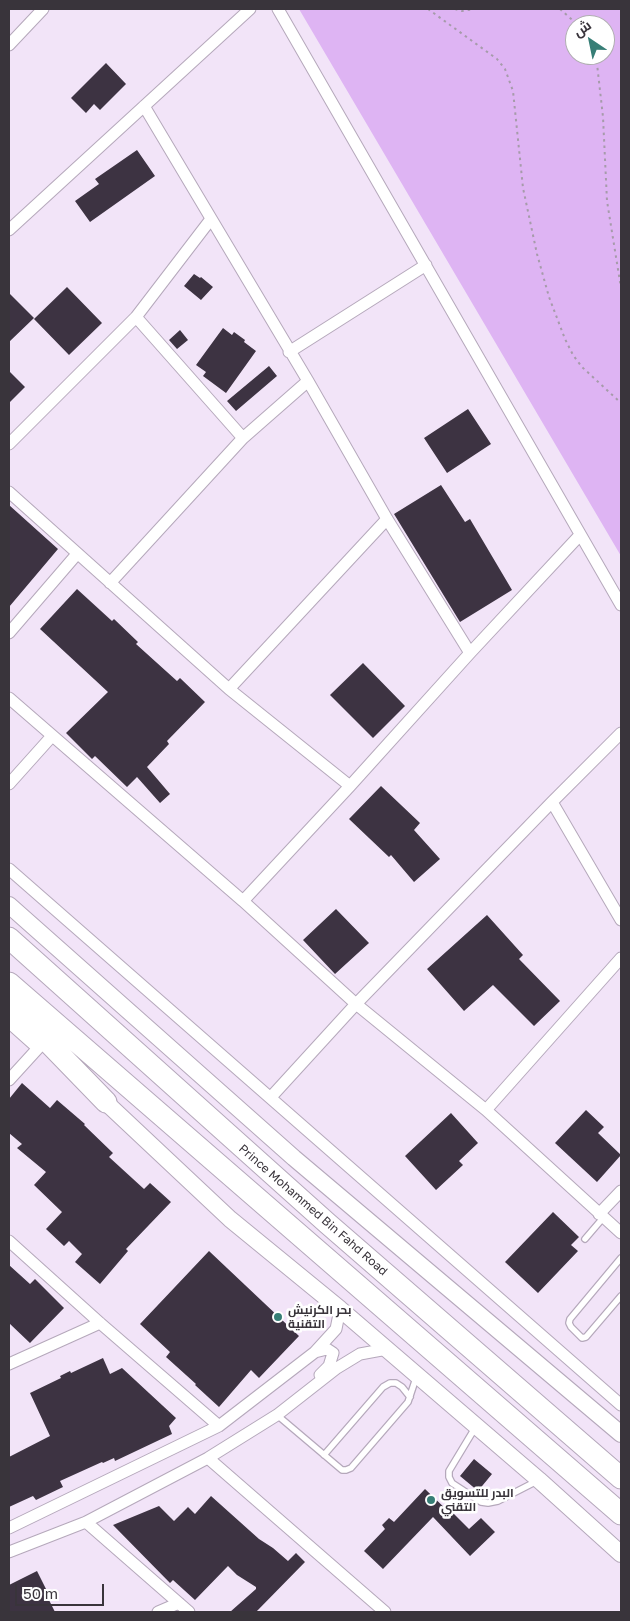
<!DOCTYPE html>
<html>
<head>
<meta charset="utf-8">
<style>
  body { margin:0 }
  #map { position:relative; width:630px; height:1621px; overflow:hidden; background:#f2e4f8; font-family:"Golos Text",Cairo,sans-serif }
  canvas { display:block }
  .frame { position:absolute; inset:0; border:10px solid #39343b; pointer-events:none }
  .north { position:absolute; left:565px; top:15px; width:50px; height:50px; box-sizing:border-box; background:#fff; border:1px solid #b0aeb1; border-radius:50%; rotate:326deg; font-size:14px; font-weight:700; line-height:20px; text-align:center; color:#39343b }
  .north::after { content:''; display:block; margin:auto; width:18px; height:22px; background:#377e76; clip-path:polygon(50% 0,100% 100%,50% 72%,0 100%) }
  .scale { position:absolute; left:15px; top:1584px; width:89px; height:22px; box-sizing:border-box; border:2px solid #39343b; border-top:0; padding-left:6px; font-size:15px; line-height:18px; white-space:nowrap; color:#39343b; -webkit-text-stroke:4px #fff; paint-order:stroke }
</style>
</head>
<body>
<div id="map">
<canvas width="630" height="1621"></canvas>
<div class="frame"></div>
<div class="north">ش</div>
<div class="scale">50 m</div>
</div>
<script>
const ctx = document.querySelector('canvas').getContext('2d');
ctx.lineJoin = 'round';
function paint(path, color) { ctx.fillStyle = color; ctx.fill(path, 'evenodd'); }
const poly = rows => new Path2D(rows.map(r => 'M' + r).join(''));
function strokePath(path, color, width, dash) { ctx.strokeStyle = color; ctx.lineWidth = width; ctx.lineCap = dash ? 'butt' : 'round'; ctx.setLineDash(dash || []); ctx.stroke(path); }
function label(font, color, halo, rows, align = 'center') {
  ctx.font = font + ' "Golos Text",Cairo,sans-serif'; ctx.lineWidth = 5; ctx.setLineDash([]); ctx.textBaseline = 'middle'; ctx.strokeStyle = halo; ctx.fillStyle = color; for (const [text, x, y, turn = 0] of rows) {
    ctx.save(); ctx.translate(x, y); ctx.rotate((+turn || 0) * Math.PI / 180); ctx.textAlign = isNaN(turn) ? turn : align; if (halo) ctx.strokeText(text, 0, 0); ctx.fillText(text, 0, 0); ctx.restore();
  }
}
const green = poly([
  [299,9,621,9,621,556],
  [575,25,605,25,605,55,575,55]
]);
const building = poly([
  [106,63,126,84,100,110,94,104,86,113,71,98],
  [137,150,155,176,90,222,75,201,99,184,95,179],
  [194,274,200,278,201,277,213,287,201,300,184,286],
  [67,287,102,323,69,355,34,319],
  [9,293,34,318,9,342],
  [223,328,232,335,234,332,245,340,244,342,256,351,226,393,203,376,206,372,196,365],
  [180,330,188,340,177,349,169,340],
  [269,366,277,376,236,411,227,401],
  [9,371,25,387,9,403],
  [468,409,491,444,447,473,424,438],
  [441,485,465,522,470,519,512,590,460,622,394,514],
  [9,505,58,549,9,607],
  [77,589,112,621,114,619,138,642,136,644,177,681,180,678,205,702,167,741,169,744,147,767,170,794,160,803,137,777,127,787,95,756,92,759,66,733,108,692,40,629],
  [363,663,405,706,373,738,330,695],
  [381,786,420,823,414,830,440,859,414,882,391,855,389,857,349,819],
  [336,909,369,943,335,974,303,940],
  [487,915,523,955,519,959,560,1001,534,1026,493,985,464,1011,427,969],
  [22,1083,50,1108,57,1100,85,1124,84,1125,113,1153,109,1157,144,1189,150,1183,171,1202,126,1249,128,1251,100,1284,75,1262,82,1254,69,1241,64,1246,46,1229,62,1212,34,1185,46,1172,17,1148,22,1144,9,1133,9,1099],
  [586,1110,604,1127,598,1133,621,1155,597,1182,555,1143],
  [451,1113,478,1143,459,1161,463,1165,436,1190,405,1156],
  [553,1212,579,1237,571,1245,578,1251,538,1293,505,1262],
  [209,1251,299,1336,259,1378,251,1370,219,1407,195,1385,196,1384,166,1357,170,1352,140,1324],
  [9,1265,30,1284,35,1279,64,1308,30,1343,9,1323],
  [103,1358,110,1374,122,1368,176,1418,169,1426,172,1434,115,1461,114,1458,103,1463,102,1462,60,1481,63,1487,36,1500,33,1496,9,1507,9,1457,50,1436,30,1393,61,1378,60,1376,70,1371,71,1373],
  [474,1459,492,1474,478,1491,460,1476],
  [425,1489,450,1513,452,1512,469,1529,481,1518,495,1532,470,1556,433,1517,383,1569,364,1551,385,1529,382,1525,389,1518,394,1522],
  [211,1496,259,1539,273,1548,288,1561,296,1553,305,1562,256,1612,230,1612,256,1589,256,1587,237,1575,228,1566,195,1600,173,1580,170,1583,113,1525,159,1506,174,1521,188,1507,195,1514],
  [37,1571,49,1595,47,1596,55,1612,9,1612,9,1585]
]);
const path = poly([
  [428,9,497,59,505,69,513,91,523,188,537,254,549,297,565,339,573,355,582,367,621,403],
  [455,9,462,11,474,9],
  [560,9,578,25],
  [596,55,603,117,607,201,621,288]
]);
const lane = poly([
  [585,1239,603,1218],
  [621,1258,570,1319,569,1323,571,1327,582,1338,586,1337,621,1296],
  [277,1415,342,1470,346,1470,351,1468,408,1402,416,1378],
  [475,1428,449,1471,449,1477,452,1483,481,1502,488,1503,498,1501,537,1481],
  [324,1455,383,1387,390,1383,396,1383,402,1387,410,1397]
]);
const street = poly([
  [278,9,621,605],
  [9,45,43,9],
  [144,106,308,381,387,519,470,653],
  [9,230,250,9],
  [136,317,243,438],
  [289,352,426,265],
  [9,444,136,317,211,219],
  [9,492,229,689,350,786],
  [110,583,243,438,308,381],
  [9,633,77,554],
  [229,689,387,519],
  [9,698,243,901,356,1004,486,1110,621,1233],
  [9,784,52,736],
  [552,802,621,920],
  [9,869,621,1405],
  [243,901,350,786,470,653,580,535],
  [9,1080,40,1046],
  [271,1097,356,1004,552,802,621,733],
  [486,1110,621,958],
  [599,1214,621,1191],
  [9,1241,100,1323,219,1426],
  [315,1352,327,1349,333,1353,329,1366,320,1375],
  [9,1364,100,1323],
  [208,1458,385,1612],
  [86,1522,189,1612],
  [9,1528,219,1426,315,1352,336,1329,340,1309],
  [9,1552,86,1522,208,1458,277,1415,337,1368,360,1354,387,1349],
  [158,1612,179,1603]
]);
const secondary = poly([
  [9,905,294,1158,621,1434],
  [9,1019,37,1044],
  [98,1095,230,1219,340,1309,539,1480,621,1554]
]);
const highway = poly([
  [9,938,327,1223,621,1478],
  [9,983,621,1514],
  [9,1002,106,1102]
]);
const markers = [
  [278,1317,5,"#377e76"],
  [431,1500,5,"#377e76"]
];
const streetNames = [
  ["Prince Mohammed Bin Fahd Road",313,1210,41]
];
const poiNames = [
  ["بحر الكرنيش",288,1310],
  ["التقنية",288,1324],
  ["البدر للتسويق",441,1493],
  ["التقني",441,1507]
];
paint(green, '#deb4f3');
paint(building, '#3d3342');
strokePath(lane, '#b5a8bb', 8);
strokePath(street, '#b5a8bb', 13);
strokePath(secondary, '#b5a8bb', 18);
strokePath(highway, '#b5a8bb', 23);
strokePath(path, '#a69baa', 2, [2.5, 4]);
strokePath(lane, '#fff', 5.5);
strokePath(street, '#fff', 11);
strokePath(secondary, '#fff', 16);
strokePath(highway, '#fff', 21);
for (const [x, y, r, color] of markers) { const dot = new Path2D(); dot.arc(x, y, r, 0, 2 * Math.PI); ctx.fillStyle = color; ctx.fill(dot); strokePath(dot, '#fff', 2); }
label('12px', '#39343b', '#fff', streetNames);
label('bold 12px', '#39343b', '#fff', poiNames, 'left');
</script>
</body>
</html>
